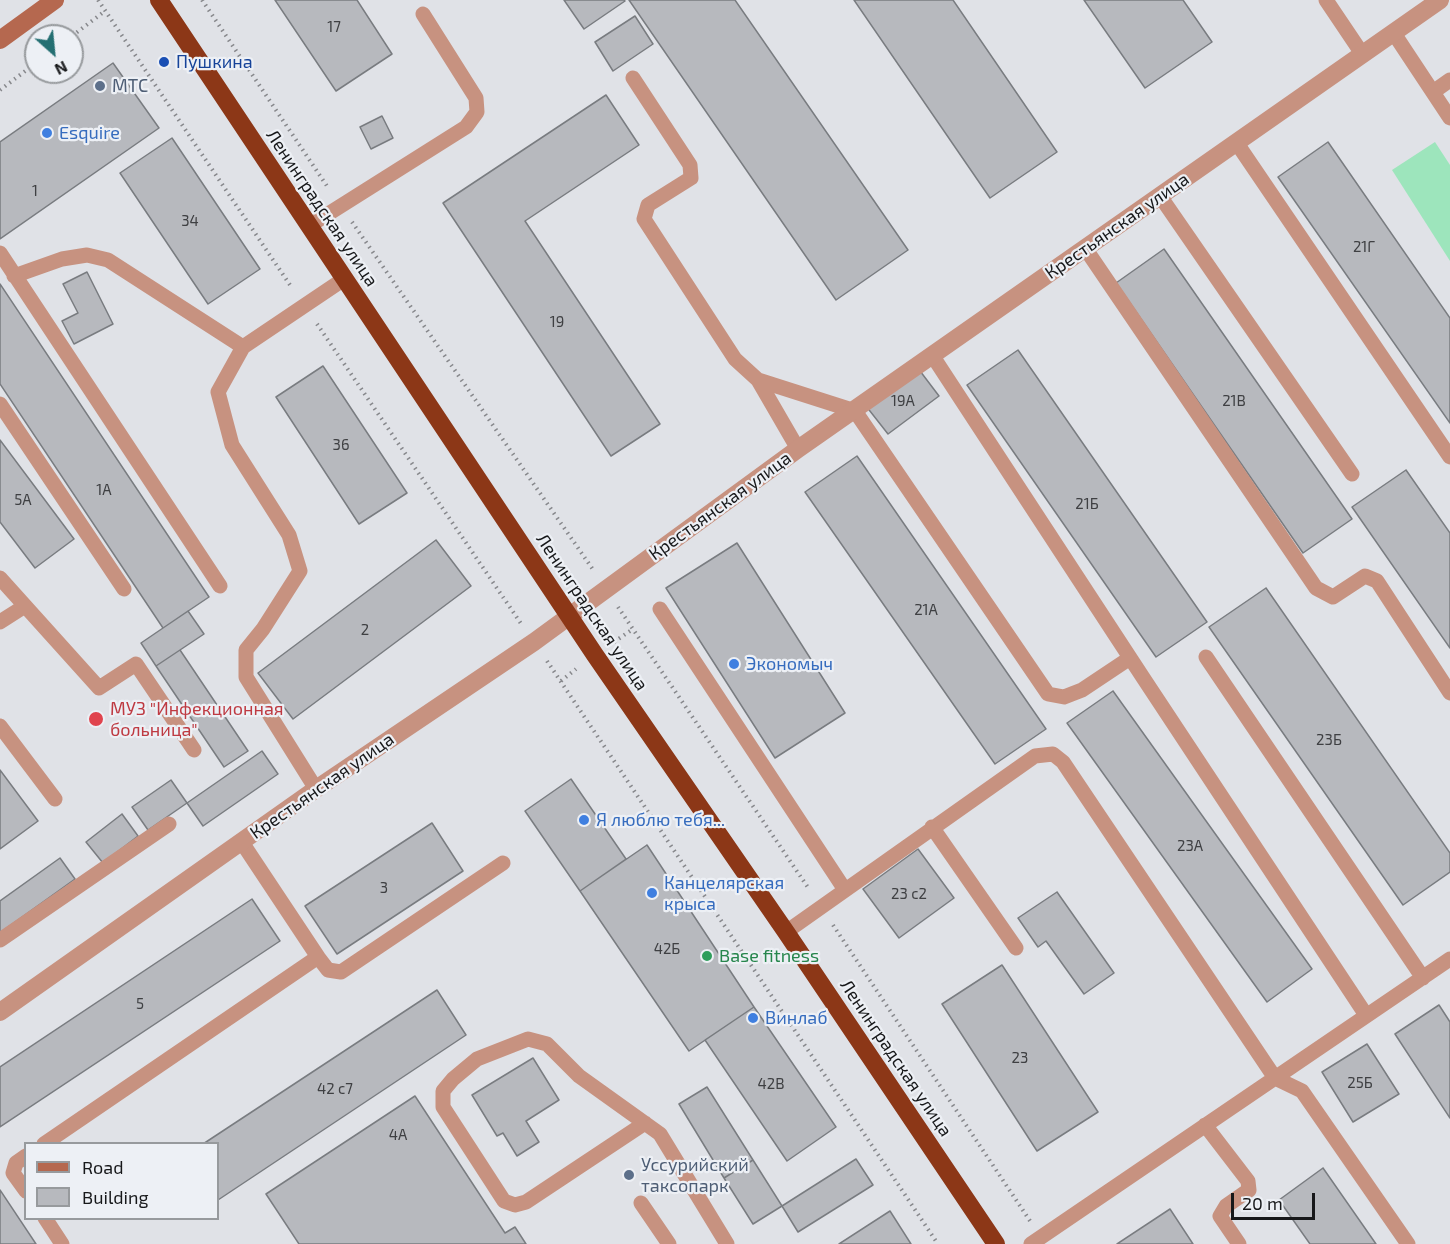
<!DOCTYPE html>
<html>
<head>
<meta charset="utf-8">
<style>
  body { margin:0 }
  #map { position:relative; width:1450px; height:1244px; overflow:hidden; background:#e0e2e7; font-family:"Exo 2",sans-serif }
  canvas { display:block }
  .legend { position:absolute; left:24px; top:1142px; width:195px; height:78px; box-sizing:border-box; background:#edf0f5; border:2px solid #979a9d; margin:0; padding:8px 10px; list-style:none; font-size:18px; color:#17181a }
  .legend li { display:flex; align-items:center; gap:12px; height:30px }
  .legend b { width:30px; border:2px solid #979a9d }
  .north { position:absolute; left:24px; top:24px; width:60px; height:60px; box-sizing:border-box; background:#edf0f5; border:2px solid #979a9d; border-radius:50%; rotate:153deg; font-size:16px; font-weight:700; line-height:24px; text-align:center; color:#17181a }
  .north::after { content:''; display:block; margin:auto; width:21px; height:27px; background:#246f72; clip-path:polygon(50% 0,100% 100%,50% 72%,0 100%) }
  .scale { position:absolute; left:1231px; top:1193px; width:84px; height:27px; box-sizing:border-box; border:3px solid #17181a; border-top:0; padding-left:8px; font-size:18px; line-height:21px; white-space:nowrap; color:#17181a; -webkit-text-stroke:4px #edf0f5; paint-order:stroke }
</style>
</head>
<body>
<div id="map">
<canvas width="1450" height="1244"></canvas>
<ul class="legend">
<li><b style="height:8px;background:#b5684f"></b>Road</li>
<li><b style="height:16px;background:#b7b9be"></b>Building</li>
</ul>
<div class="north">N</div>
<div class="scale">20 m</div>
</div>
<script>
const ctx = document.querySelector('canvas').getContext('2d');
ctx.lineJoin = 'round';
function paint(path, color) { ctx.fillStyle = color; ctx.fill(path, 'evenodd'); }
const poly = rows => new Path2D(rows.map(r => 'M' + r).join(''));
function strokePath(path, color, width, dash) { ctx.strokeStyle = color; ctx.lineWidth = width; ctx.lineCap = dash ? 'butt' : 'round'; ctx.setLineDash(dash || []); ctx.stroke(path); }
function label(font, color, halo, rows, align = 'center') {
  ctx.font = font + ' "Exo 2",sans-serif'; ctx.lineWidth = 4.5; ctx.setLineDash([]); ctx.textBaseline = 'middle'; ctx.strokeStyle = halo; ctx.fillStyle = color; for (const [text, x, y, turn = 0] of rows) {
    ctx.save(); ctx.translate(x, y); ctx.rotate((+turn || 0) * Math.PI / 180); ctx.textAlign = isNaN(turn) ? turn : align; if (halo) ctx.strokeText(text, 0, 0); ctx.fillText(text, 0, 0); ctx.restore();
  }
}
const green = poly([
  [1435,142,1450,165,1450,261,1392,170]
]);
const building = poly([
  [275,0,357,0,392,54,336,91,275,0],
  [564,0,624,0,625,1,584,29,564,0],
  [629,0,735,0,908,250,836,300,629,0],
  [854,0,953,0,1057,152,990,198,854,0],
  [1084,0,1183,0,1212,42,1145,88,1084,0],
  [635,16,653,44,613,71,595,42,635,16],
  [113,63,159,128,0,239,0,142,113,63],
  [606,95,639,145,525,221,660,424,611,456,443,203,606,95],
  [382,116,393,138,371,149,360,127,382,116],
  [172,138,260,269,208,304,120,173,172,138],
  [1328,142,1450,318,1450,423,1278,177,1328,142],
  [1164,249,1352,519,1303,553,1116,283,1164,249],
  [87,272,113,324,74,344,62,321,78,313,63,284,87,272],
  [0,284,209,597,163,628,0,384,0,284],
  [1018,350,1207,622,1156,657,967,385,1018,350],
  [323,366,407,493,359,524,276,397,323,366],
  [917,367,939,396,888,434,866,406,917,367],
  [0,440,74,539,35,568,0,522,0,440],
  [857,456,1046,729,995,764,805,492,857,456],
  [1406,470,1450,533,1450,648,1352,507,1406,470],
  [436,540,471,586,293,719,258,673,436,540],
  [737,543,845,713,775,758,666,588,737,543],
  [1266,588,1450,853,1450,872,1403,905,1209,627,1266,588],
  [188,611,204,634,156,666,141,643,188,611],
  [180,650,248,751,224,767,156,666,180,650],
  [1113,691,1312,969,1267,1002,1067,723,1113,691],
  [262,751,278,774,203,826,187,803,262,751],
  [0,770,38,821,0,849,0,770],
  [571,779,626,859,580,891,525,811,571,779],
  [171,780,187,803,148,830,132,807,171,780],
  [122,814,138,836,103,863,86,842,122,814],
  [432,823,463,871,337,954,305,906,432,823],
  [647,845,754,1007,689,1051,580,891,647,845],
  [918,849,954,898,899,938,863,889,918,849],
  [60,858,75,879,0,933,0,901,60,858],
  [1057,892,1114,973,1084,994,1046,941,1038,947,1018,918,1057,892],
  [252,899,280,941,0,1127,0,1067,252,899],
  [1002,965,1098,1112,1037,1151,942,1004,1002,965],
  [437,990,466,1035,218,1200,218,1144,203,1144,437,990],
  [1439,1005,1450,1022,1450,1118,1395,1034,1439,1005],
  [754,1007,836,1127,787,1161,705,1040,754,1007],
  [1367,1044,1399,1094,1353,1122,1322,1072,1367,1044],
  [533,1058,559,1100,526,1121,539,1142,517,1156,503,1133,497,1136,472,1095,533,1058],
  [707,1087,753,1160,724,1178,679,1104,707,1087],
  [415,1096,505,1233,515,1227,526,1244,299,1244,266,1194,415,1096],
  [856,1159,873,1185,798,1232,782,1206,856,1159],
  [753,1160,782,1206,753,1224,724,1178,753,1160],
  [1323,1168,1376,1244,1310,1244,1279,1200,1323,1168],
  [0,1190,36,1244,0,1244,0,1190],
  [1170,1209,1193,1244,1117,1244,1170,1209],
  [890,1211,911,1244,839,1244,890,1211]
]);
const path = poly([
  [98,0,292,288],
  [202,0,329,189],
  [72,36,105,11],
  [0,90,36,63],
  [352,222,594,571],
  [317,324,522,625],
  [618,607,809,889],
  [614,642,633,629],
  [547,661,938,1244],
  [561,681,576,669],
  [833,925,1030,1221]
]);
const lane = poly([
  [1326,0,1363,55],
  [1393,32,1450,118],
  [633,78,690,165,691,178,648,205,644,219,735,359,758,380,798,449],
  [1433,92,1450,80],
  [1236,142,1450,457],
  [1160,196,1352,474],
  [309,226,466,127,477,112,476,98,423,14],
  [1085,248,1316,588,1333,597,1365,576,1377,581,1450,693],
  [0,253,220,586],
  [14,276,62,259,87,255,108,260,243,347],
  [932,355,1142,676,1366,1015],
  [758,380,855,411,1048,694,1064,697,1082,690,1130,658],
  [0,404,124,589],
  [0,578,99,688,136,664,194,750],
  [660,609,845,890],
  [0,622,25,606],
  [1206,657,1423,978],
  [0,726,55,799],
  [316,789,246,677,246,650,263,629,300,571,289,535,232,445,218,392,243,347,344,279],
  [932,827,1016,948],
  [786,932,1035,756,1053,754,1063,762,1275,1078,1302,1091,1408,1244],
  [0,940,169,824],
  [318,957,328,970,341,972,503,863],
  [645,1123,526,1202,515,1205,504,1201,443,1107,443,1091,453,1079,477,1059,528,1039,547,1044,579,1076,660,1134,727,1244],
  [1205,1125,1248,1181,1249,1190,1226,1206,1220,1216,1239,1244],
  [44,1144,318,957,241,841],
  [26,1156,16,1163,13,1173,26,1191],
  [641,1203,669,1244],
  [45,1218,62,1244],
  [1031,1244,1450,959]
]);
const street = poly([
  [0,1012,316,789,534,642,798,449,1440,0]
]);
const secondary = poly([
  [0,40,55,0]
]);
const highway = poly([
  [159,0,595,655,786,932,996,1244]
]);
const markers = [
  [164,62,6,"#1a4fb4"],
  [100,86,6,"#5c6f8a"],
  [47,133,6,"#3f7fe0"],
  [734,664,6,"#3f7fe0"],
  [96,719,8,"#e0444e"],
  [584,820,6,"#3f7fe0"],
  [652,893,6,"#3f7fe0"],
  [707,956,6,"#2e9e5b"],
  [753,1018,6,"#3f7fe0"],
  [629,1175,6,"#5c6f8a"]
];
const numberNames = [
  ["17",334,27],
  ["1",35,191],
  ["34",190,221],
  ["21Г",1364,247],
  ["19",557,322],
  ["19А",903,401],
  ["21В",1234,401],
  ["36",341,445],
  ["1А",104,490],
  ["5А",23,500],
  ["21Б",1087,504],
  ["21А",926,610],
  ["2",365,630],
  ["23Б",1329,740],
  ["23А",1190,846],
  ["3",384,888],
  ["23 с2",909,894],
  ["42Б",667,949],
  ["5",140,1004],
  ["23",1020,1058],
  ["25Б",1360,1083],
  ["42В",771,1084],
  ["42 с7",335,1089],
  ["4А",398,1135]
];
const transitNames = [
  ["Пушкина",176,62]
];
const serviceNames = [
  ["МТС",112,86],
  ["Уссурийский",641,1165],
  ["таксопарк",641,1186]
];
const shopNames = [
  ["Esquire",59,133],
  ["Экономыч",746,664],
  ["Я люблю тебя...",596,820],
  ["Канцелярская",664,883],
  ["крыса",664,904],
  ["Винлаб",765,1018]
];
const streetNames = [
  ["Ленинградская улица",322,208,56],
  ["Крестьянская улица",1117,226,-35],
  ["Крестьянская улица",720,506,-36],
  ["Ленинградская улица",592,612,56],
  ["Крестьянская улица",322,786,-35],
  ["Ленинградская улица",896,1058,56]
];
const healthNames = [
  ["МУЗ \"Инфекционная",110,709],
  ["больница\"",110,730]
];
const leisureNames = [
  ["Base fitness",719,956]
];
paint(green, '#9de5bc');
paint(building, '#b7b9be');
strokePath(building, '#797c80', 1.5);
strokePath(path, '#87888c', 4, [1.5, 4.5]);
strokePath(lane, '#c79280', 15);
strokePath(street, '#c79280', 18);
strokePath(secondary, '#b5684f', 18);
strokePath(highway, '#8c3717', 18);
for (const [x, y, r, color] of markers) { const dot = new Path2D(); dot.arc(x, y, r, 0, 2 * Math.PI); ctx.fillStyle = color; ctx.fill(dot); strokePath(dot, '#edf0f5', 2); }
label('15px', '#3f4043', null, numberNames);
label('18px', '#164399', '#edf0f5', transitNames, 'left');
label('18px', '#4e5e75', '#edf0f5', serviceNames, 'left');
label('18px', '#366cbe', '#edf0f5', shopNames, 'left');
label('18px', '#17181a', '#edf0f5', streetNames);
label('18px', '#be3a42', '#edf0f5', healthNames, 'left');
label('18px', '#27864d', '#edf0f5', leisureNames, 'left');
</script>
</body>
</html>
